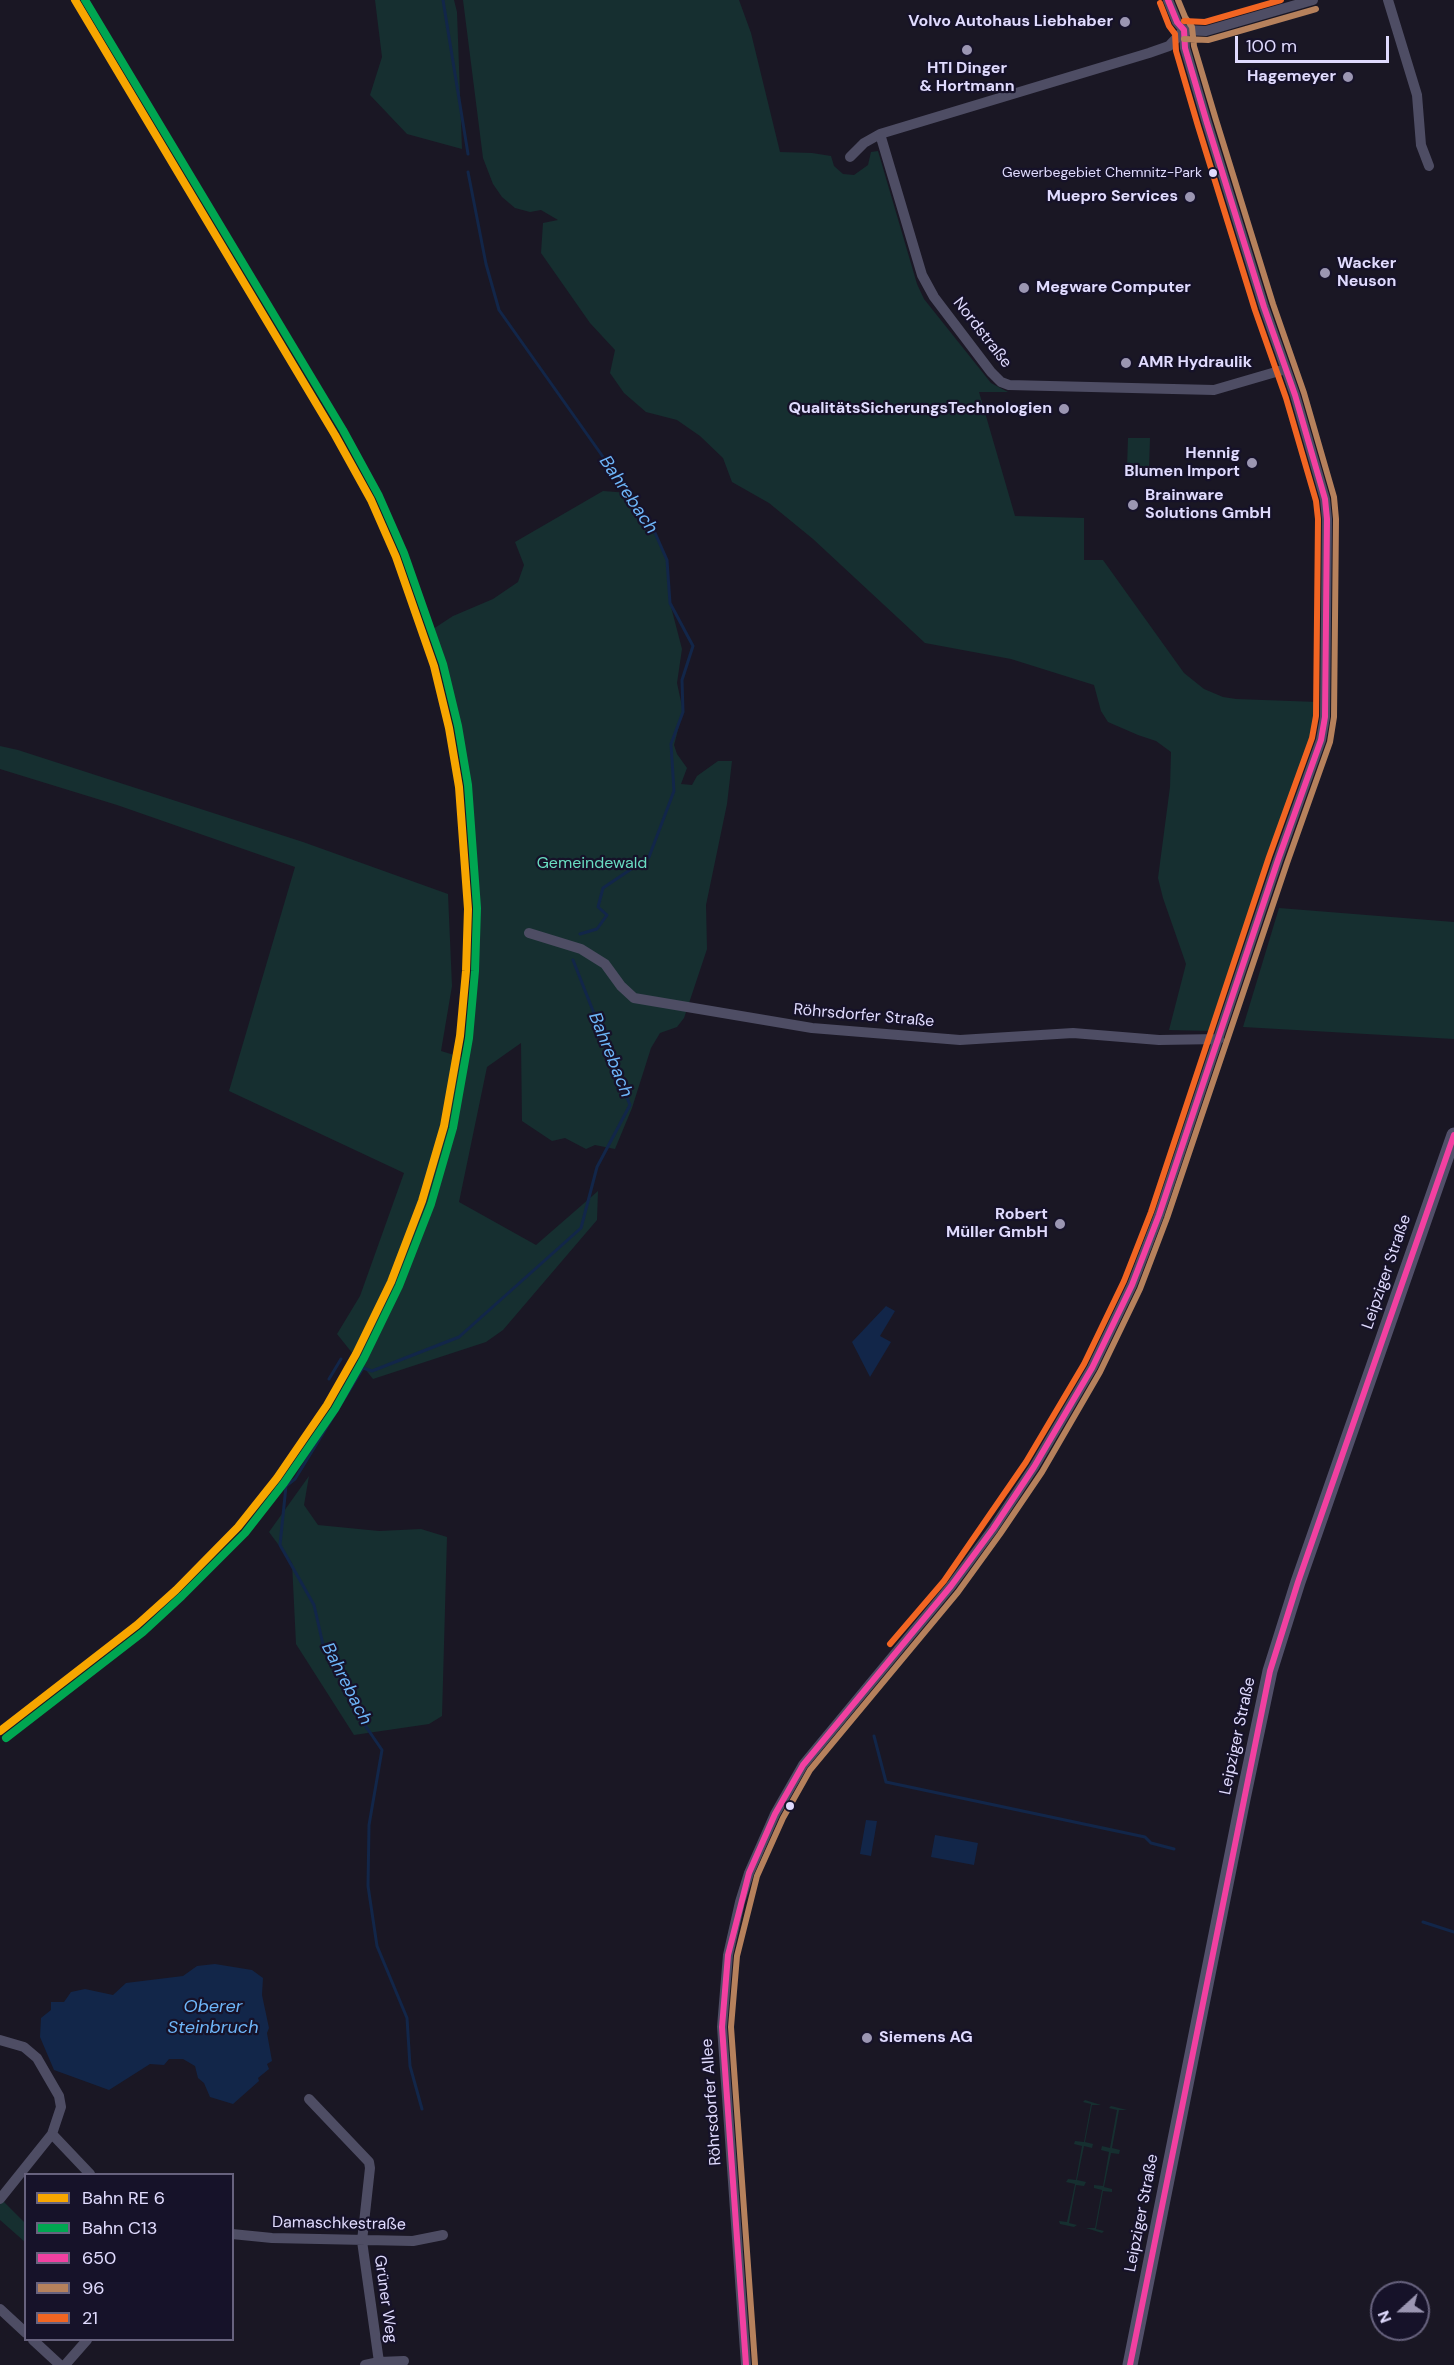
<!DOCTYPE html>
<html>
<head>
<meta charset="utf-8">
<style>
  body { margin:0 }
  #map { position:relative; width:1454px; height:2365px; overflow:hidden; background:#1a1724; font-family:"DM Sans",sans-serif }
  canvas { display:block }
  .legend { position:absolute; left:24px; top:2173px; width:210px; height:168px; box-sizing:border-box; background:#161229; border:2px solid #67627e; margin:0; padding:8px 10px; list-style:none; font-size:18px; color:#e0dbfe }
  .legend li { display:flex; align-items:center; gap:12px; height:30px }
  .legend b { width:30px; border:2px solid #67627e }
  .north { position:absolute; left:1370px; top:2281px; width:60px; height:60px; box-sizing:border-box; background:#161229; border:2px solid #67627e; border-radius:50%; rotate:249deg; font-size:16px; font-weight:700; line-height:24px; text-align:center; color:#e0dbfe }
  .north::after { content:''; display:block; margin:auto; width:21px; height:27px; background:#9b96b2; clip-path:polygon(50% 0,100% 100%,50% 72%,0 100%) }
  .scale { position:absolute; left:1235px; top:36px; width:154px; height:27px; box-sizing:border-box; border:3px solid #e0dbfe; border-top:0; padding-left:8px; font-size:18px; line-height:21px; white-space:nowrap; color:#e0dbfe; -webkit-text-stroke:4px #161229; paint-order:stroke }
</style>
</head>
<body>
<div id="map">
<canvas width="1454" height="2365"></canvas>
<ul class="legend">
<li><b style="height:8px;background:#f7a600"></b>Bahn RE 6</li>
<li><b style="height:8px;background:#00a651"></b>Bahn C13</li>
<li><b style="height:8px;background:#f240a1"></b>650</li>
<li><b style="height:8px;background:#b6815c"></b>96</li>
<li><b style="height:8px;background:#f26522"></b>21</li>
</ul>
<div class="north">N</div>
<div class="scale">100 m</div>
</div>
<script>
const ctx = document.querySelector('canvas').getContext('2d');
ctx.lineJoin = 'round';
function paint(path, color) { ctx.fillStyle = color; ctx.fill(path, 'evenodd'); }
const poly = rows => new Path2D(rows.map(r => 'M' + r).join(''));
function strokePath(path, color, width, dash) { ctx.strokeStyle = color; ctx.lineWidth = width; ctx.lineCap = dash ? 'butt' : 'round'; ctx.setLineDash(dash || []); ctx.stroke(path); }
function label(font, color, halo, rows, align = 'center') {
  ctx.font = font + ' "DM Sans",sans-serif'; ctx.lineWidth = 4.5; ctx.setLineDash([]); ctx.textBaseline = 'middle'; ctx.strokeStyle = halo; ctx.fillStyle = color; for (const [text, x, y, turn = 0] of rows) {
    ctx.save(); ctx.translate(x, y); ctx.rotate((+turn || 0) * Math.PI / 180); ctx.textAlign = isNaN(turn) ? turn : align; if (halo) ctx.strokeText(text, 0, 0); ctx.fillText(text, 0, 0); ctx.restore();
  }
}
const green = poly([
  [375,0,454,0,457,12,462,149,407,134,370,95,382,57],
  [463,0,739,0,751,33,780,152,812,153,831,156,834,166,843,174,854,175,868,165,871,152,878,151,917,284,924,299,991,383,1008,392,979,392,1015,516,1084,518,1084,560,1103,560,1184,673,1204,689,1223,697,1236,699,1318,702,1314,734,1211,1031,1169,1030,1186,964,1163,898,1158,878,1170,787,1171,752,1156,741,1138,735,1108,722,1101,711,1094,685,1011,659,925,643,813,539,769,503,732,482,723,458,700,436,677,420,646,412,624,393,610,373,615,350,590,323,541,253,543,223,558,220,541,210,530,212,515,208,502,197,493,184,483,158],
  [1128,438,1150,438,1149,468,1127,468],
  [603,491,629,493,652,526,667,560,670,603,682,649,677,683,683,711,674,745,677,754,687,768,681,784,692,785,697,776,718,761,732,761,727,804,706,905,707,949,684,1018,677,1027,660,1033,651,1048,632,1108,615,1149,595,1145,586,1149,565,1138,552,1141,522,1121,521,1043,487,1067,459,1202,536,1245,598,1191,597,1220,503,1330,486,1342,373,1379,337,1334,360,1296,404,1173,229,1091,295,867,117,805,0,769,0,746,18,750,303,842,448,894,452,986,441,1051,464,1058,474,975,475,906,470,828,452,706,430,631,453,616,493,599,518,582,524,565,515,542],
  [1279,908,1454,922,1454,1039,1243,1027],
  [309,1476,304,1505,318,1525,379,1531,421,1529,447,1537,442,1716,429,1724,354,1735,296,1644,292,1563,269,1532],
  [1085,2100,1101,2105,1092,2105,1085,2142,1093,2144,1092,2148,1084,2146,1077,2180,1086,2182,1084,2186,1076,2185,1069,2223,1077,2225,1074,2227,1060,2224,1059,2221,1067,2222,1075,2184,1066,2182,1068,2179,1076,2180,1082,2146,1074,2144,1075,2141,1084,2142,1091,2104,1083,2102],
  [1111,2106,1127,2110,1119,2110,1112,2148,1120,2150,1119,2154,1111,2153,1104,2187,1112,2189,1112,2192,1103,2191,1096,2229,1104,2231,1102,2233,1086,2228,1095,2228,1102,2190,1094,2188,1094,2185,1103,2186,1109,2152,1101,2150,1102,2146,1110,2148,1117,2110,1109,2108],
  [3,2201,25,2223,25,2242,0,2220,0,2204]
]);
const water = poly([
  [886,1306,895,1311,880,1336,891,1342,870,1377,852,1342],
  [866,1820,877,1821,871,1856,860,1854],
  [935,1835,978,1843,974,1865,931,1857],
  [215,1964,252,1970,263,1978,262,1995,269,2028,267,2033,272,2061,267,2064,269,2069,258,2078,259,2081,233,2104,210,2097,204,2083,198,2078,195,2066,183,2059,169,2059,164,2065,150,2064,109,2090,54,2070,40,2037,41,2018,51,2010,51,2002,64,2002,71,1992,85,1989,113,1995,126,1983,183,1976,197,1966]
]);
const stream = poly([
  [443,0,468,154],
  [468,172,486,264,499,310,652,526,667,560,670,603,693,646,682,680,683,712,671,744,674,791,649,857,603,888,598,907,607,915,597,929,580,934],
  [361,1355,363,1368],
  [329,1379,341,1359],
  [874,1736,886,1782,1145,1837,1151,1843,1174,1849],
  [1423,1922,1454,1932],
  [422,2109,410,2066,407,2018,377,1946,368,1886,369,1825,382,1750,358,1715,348,1683,324,1649,314,1605,280,1545,286,1486,295,1479,363,1368,372,1371,459,1337,581,1228,597,1167,630,1105,573,960]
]);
const street = poly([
  [1388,0,1417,95,1421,145,1429,166],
  [880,134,922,275,934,297,991,372,1001,382,1009,385,1214,390,1286,369],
  [850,157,864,143,880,134,1149,53,1169,46,1184,30,1206,31,1313,0],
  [529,933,581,949,605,964,621,986,634,998,812,1028,960,1040,1073,1033,1159,1040,1219,1039],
  [0,2040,24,2047,37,2058,59,2096,61,2107,52,2134,0,2199],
  [309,2099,369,2162,370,2168,362,2241,379,2362,365,2365],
  [52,2134,90,2174],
  [232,2234,272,2238,413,2241,443,2235],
  [0,2309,26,2333],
  [33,2340,60,2365],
  [379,2362,404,2361],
  [65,2365,87,2340],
  [746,2365,722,2027,728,1955,740,1902,749,1873,775,1814,803,1765,951,1586,993,1529,1034,1467,1092,1368,1132,1285,1159,1215,1278,860,1321,740,1325,717,1327,519,1325,499,1295,395,1264,307,1207,123,1185,48,1184,30,1177,22,1168,0]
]);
const secondary = poly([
  [1130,2365,1243,1799,1270,1671,1298,1582,1454,1135]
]);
const bus1 = poly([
  [746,2365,722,2027,728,1955,749,1873,775,1814,803,1765,951,1586,993,1529,1034,1467,1092,1368,1132,1285,1159,1215,1278,860,1321,740,1325,717,1327,519,1325,499,1295,395,1264,307,1207,123,1185,48,1184,30,1177,22,1168,0],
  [1130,2365,1270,1671,1298,1582,1454,1135]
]);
const bus2 = poly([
  [1184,39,1208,40,1316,9],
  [755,2364,731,2027,737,1956,757,1876,783,1818,810,1770,958,1592,1000,1534,1042,1472,1100,1372,1140,1289,1167,1218,1287,863,1330,742,1334,717,1336,519,1334,497,1304,393,1273,304,1216,120,1194,46,1192,27,1185,17,1178,0]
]);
const bus3 = poly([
  [1184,21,1205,22,1281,0],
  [890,1644,944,1581,1026,1462,1084,1364,1124,1281,1151,1212,1269,857,1312,738,1316,716,1318,519,1316,501,1286,398,1255,310,1198,126,1176,51,1175,34,1169,26,1160,3]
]);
const rail1 = poly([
  [0,1731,137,1625,176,1590,238,1527,277,1478,327,1405,356,1354,391,1282,422,1201,444,1126,460,1036,466,971,468,909,459,787,449,728,434,666,396,557,371,500,335,435,75,0]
]);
const rail2 = poly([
  [6,1738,143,1632,182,1596,245,1533,284,1483,335,1409,364,1358,399,1286,431,1204,453,1128,469,1038,475,971,477,908,468,785,458,726,443,664,404,553,379,496,343,430,85,0]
]);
const markers = [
  [1125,22,6,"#9b96b2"],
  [967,50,6,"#9b96b2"],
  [1348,77,6,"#9b96b2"],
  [1213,173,5,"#e0dbfe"],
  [1190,197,6,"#9b96b2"],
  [1325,273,6,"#9b96b2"],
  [1024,288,6,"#9b96b2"],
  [1126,363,6,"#9b96b2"],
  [1064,409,6,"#9b96b2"],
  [1252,463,6,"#9b96b2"],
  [1133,505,6,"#9b96b2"],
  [1060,1224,6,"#9b96b2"],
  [790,1806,5,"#e0dbfe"],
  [867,2038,6,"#9b96b2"]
];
const busNames = [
  ["Gewerbegebiet Chemnitz-Park",1202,173]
];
const poiNames = [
  ["Volvo Autohaus Liebhaber",1113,22],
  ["HTI Dinger",967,69,"center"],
  ["& Hortmann",967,87,"center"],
  ["Hagemeyer",1336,77],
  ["Muepro Services",1178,197],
  ["Wacker",1337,264,"left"],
  ["Neuson",1337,282,"left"],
  ["Megware Computer",1036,288,"left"],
  ["AMR Hydraulik",1138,363,"left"],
  ["QualitätsSicherungsTechnologien",1052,409],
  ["Hennig",1240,454],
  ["Blumen Import",1240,472],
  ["Brainware",1145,496,"left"],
  ["Solutions GmbH",1145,514,"left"],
  ["Robert",1048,1215],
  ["Müller GmbH",1048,1233],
  ["Siemens AG",879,2038,"left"]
];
const streetNames = [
  ["Nordstraße",982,333,52],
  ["Röhrsdorfer Straße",864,1016,5],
  ["Leipziger Straße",1387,1272,-71],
  ["Leipziger Straße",1238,1736,-78],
  ["Röhrsdorfer Allee",712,2102,-94],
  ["Leipziger Straße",1142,2213,-79],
  ["Damaschkestraße",339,2224,1],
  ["Grüner Weg",385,2299,82]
];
const parkNames = [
  ["Gemeindewald",592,864]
];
const waterNames = [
  ["Bahrebach",628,495,56],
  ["Bahrebach",610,1055,68],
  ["Bahrebach",346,1684,63],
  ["Oberer",213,2007],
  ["Steinbruch",213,2028]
];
paint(green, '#162f30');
paint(water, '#122649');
strokePath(stream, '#122649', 3);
strokePath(street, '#4e4d64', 10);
strokePath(secondary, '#52506a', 15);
strokePath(bus1, '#f240a1', 6);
strokePath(bus2, '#b6815c', 6);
strokePath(bus3, '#f26522', 6);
strokePath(rail1, '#f7a600', 8);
strokePath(rail2, '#00a651', 8);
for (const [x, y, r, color] of markers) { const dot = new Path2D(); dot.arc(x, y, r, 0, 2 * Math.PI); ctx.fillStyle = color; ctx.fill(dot); strokePath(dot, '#161229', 2); }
label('14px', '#e0dbfe', '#161229', busNames, 'right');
label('bold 16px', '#e0dbfe', '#161229', poiNames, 'right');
label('16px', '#e0dbfe', '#161229', streetNames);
label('16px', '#69dcc1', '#161229', parkNames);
label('italic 18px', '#6eb6f9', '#161229', waterNames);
</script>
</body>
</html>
